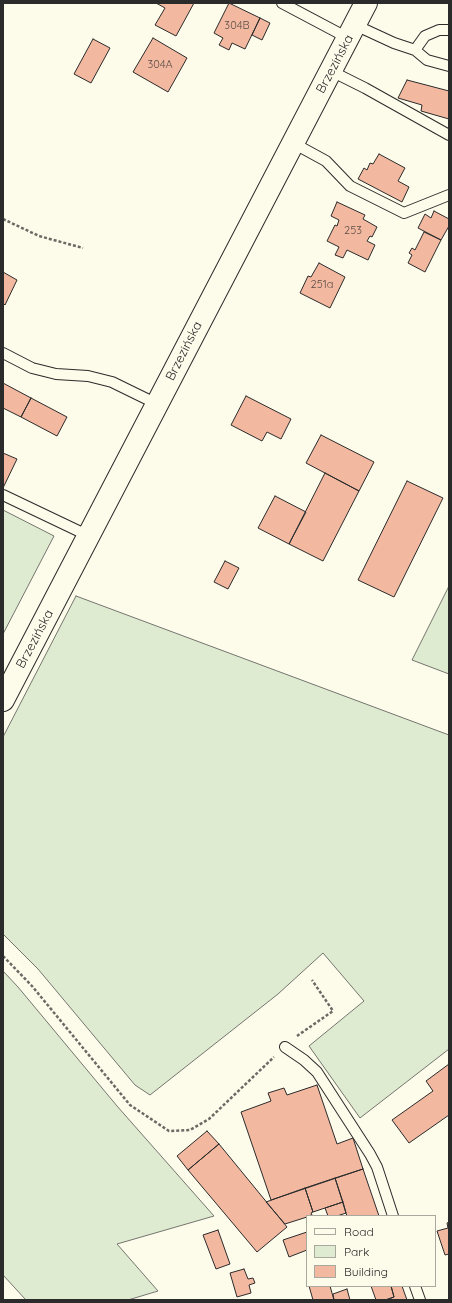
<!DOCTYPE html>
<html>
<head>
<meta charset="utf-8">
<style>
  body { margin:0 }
  #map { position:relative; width:452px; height:1303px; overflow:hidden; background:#fdfbea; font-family:Quicksand,sans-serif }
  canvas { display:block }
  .frame { position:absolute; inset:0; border:4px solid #2b2b2b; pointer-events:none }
  .legend { position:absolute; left:306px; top:1215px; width:130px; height:72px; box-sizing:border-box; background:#fdfbea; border:1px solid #a9a89e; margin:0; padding:5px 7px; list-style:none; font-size:12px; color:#2b2b2b }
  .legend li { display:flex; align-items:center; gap:8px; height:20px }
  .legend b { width:20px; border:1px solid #a9a89e }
</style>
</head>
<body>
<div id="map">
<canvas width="452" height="1303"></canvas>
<div class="frame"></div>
<ul class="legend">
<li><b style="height:5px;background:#fdfbea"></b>Road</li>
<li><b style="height:11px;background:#deebd1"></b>Park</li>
<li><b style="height:11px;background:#f2b8a0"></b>Building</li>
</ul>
</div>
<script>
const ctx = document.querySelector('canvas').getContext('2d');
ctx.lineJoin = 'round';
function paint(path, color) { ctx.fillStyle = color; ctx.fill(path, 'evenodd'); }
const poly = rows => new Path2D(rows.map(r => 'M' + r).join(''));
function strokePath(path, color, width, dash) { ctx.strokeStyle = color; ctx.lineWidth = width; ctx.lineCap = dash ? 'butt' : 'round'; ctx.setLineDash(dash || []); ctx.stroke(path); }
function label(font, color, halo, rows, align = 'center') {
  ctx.font = font + ' Quicksand,sans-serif'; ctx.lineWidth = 3; ctx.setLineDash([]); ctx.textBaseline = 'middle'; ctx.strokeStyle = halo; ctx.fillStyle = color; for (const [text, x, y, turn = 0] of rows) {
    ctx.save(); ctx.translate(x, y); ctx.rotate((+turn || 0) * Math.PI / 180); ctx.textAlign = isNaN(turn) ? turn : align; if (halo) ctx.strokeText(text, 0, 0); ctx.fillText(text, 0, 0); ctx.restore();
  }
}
const green = poly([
  [3,510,54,536,3,634,3,510],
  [449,586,449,674,412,660,449,586],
  [76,596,449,735,449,1049,360,1118,309,1046,364,1001,323,953,278,994,150,1095,135,1085,38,969,3,934,3,737,76,596],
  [3,971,18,987,117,1106,214,1216,117,1244,158,1291,128,1300,26,1300,3,1275,3,971]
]);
const building = poly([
  [156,3,194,3,176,36,155,25,165,8,156,3],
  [229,3,260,18,245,49,232,43,229,50,219,45,223,38,214,33,229,3],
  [260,18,270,23,262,40,252,35,260,18],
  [153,38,187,58,168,92,133,72,153,38],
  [93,39,110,48,91,83,74,74,93,39],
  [407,80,449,91,449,119,421,111,422,105,398,98,407,80],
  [379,154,405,168,398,181,409,187,402,202,358,179,364,168,367,170,370,163,373,164,379,154],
  [337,202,365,215,363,219,377,227,372,237,370,236,367,241,375,245,368,260,347,250,343,258,335,255,339,247,327,241,335,225,337,226,339,220,331,216,337,202],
  [434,211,449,219,449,226,441,240,418,228,425,214,431,218,434,211],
  [424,232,441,240,425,272,408,263,412,255,409,253,412,248,415,250,424,232],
  [319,263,345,277,330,308,300,293,308,276,311,277,319,263],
  [3,272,17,280,5,305,4,304,3,305,3,272],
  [3,383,31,398,21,417,3,408,3,383],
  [246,396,291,419,281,439,267,432,262,441,231,425,246,396],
  [31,398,67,417,57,436,21,417,31,398],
  [321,435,374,462,359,491,306,463,321,435],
  [3,453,17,459,3,488,3,453],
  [325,473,359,491,323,561,289,544,325,473],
  [407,481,443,498,394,597,358,580,407,481],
  [275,496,306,512,289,544,258,528,275,496],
  [225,561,239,568,228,589,214,582,225,561],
  [449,1064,449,1115,409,1143,392,1120,433,1091,426,1081,449,1064],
  [317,1085,337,1144,353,1138,363,1169,271,1200,241,1112,271,1101,268,1093,284,1088,287,1095,317,1085],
  [207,1131,219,1144,188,1170,177,1156,207,1131],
  [219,1144,287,1227,257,1252,188,1170,219,1144],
  [363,1169,379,1216,347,1216,346,1213,335,1178,363,1169],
  [335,1178,343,1202,313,1212,305,1188,335,1178],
  [305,1188,313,1212,311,1213,312,1215,307,1216,307,1217,285,1224,266,1202,305,1188],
  [343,1202,346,1213,337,1216,328,1216,325,1208,343,1202],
  [449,1222,449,1254,445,1255,437,1231,448,1228,447,1223,449,1222],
  [218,1230,230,1264,216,1269,203,1235,218,1230],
  [307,1232,307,1250,289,1257,283,1240,307,1232],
  [244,1269,248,1279,253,1278,255,1283,249,1285,251,1293,237,1297,230,1273,244,1269],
  [309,1286,330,1286,334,1300,313,1300,309,1286],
  [371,1286,391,1286,394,1297,385,1300,376,1300,371,1286],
  [391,1286,402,1286,407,1300,386,1300,394,1297,391,1286],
  [347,1289,350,1300,334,1300,333,1294,347,1289]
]);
const path = poly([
  [3,219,39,236,83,248],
  [3,956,32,986,130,1105,169,1131,190,1130,209,1119,274,1057],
  [297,1036,333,1011,312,980]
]);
const service = poly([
  [282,3,348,38],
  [355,25,394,43,415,50,427,60,449,66],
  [415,50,425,36,439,30,449,30],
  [331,71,365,88,449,135],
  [293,143,326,161,350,186,404,213,449,195],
  [3,353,32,368,56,374,88,376,112,382,157,404],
  [3,495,89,536],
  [285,1047,304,1060,317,1072,370,1154,377,1167,393,1216],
  [415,1286,420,1300]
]);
const primary = poly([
  [3,700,366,3]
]);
const numberNames = [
  ["304B",237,26],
  ["304A",160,65],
  ["253",353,231],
  ["251a",322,285]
];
const streetNames = [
  ["Brzezińska",335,64,-62],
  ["Brzezińska",184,351,-63],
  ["Brzezińska",35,639,-62]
];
paint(green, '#deebd1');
strokePath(green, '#74746e', 1);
paint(building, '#f2b8a0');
strokePath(building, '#2b2b2b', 1);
strokePath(service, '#2b2b2b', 12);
strokePath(primary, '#2b2b2b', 24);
strokePath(path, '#6a6964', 2.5, [3, 2]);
strokePath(service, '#fdfbea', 10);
strokePath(primary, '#fdfbea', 22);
label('11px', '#5d4e48', null, numberNames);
label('13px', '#2b2b2b', '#fdfbea', streetNames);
</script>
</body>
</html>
